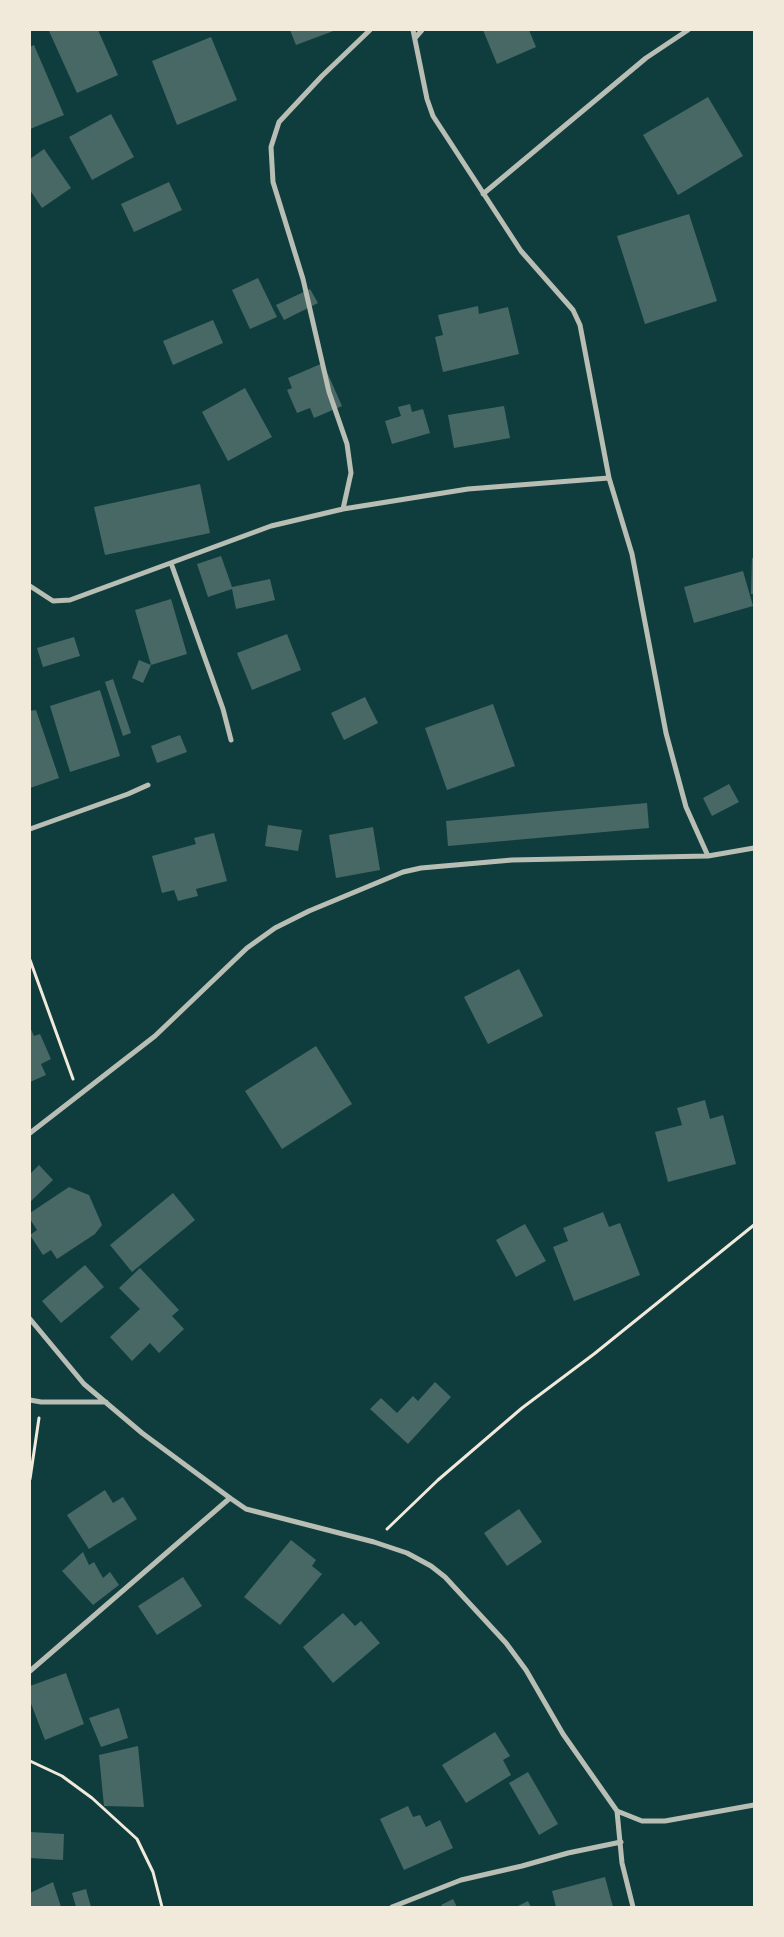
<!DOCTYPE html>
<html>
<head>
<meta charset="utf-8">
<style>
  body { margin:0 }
  #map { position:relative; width:784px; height:1937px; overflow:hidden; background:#0f3d3e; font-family:Raleway,sans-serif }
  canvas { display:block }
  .frame { position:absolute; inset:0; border:31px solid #f1e9da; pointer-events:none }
</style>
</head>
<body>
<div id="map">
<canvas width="784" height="1937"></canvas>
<div class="frame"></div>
</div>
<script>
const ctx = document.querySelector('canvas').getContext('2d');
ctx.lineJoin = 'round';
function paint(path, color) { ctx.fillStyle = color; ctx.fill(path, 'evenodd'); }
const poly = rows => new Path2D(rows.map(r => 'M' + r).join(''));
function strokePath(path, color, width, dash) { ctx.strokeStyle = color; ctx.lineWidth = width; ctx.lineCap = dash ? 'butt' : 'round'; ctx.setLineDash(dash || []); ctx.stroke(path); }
const building = poly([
  [53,30,98,30,118,75,77,93,49,31],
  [290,30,336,30,296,45],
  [483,30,529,30,536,47,497,64],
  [211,37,237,100,177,125,152,61],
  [34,45,64,115,30,129,30,47],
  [708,97,743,156,678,195,643,135],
  [111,114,134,157,92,180,69,137],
  [44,149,71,188,42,208,30,190,30,159],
  [169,182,182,210,134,232,121,204],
  [689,214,717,301,645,324,617,236],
  [258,278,277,317,250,329,232,290],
  [310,289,318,303,284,320,276,305],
  [478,306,479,314,508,307,519,354,443,372,435,337,443,335,438,315],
  [213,320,223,343,173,365,163,341],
  [323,363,342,406,314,418,310,408,297,413,287,390,292,388,288,378],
  [245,388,272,437,228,461,202,412],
  [410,404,412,412,423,409,430,433,392,444,385,421,401,416,398,407],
  [504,406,510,438,454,448,448,415],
  [200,484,210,533,105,555,94,507],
  [221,556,232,587,270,579,275,600,236,609,232,589,208,597,197,564],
  [752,558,754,558,754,594,751,594],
  [743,571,753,606,694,623,684,587],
  [171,599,187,654,151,665,135,610],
  [287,634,301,670,252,690,237,653],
  [74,637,80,656,43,667,37,648],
  [139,660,151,665,143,683,132,678],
  [113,679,131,733,123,736,105,682],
  [100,690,120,756,70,772,50,706],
  [365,697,378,723,344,740,331,713],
  [493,704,515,766,447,790,425,728],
  [36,710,59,778,30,788,30,711],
  [180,735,187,752,157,763,151,746],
  [729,784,739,802,712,816,703,798],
  [647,803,649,828,448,846,446,821],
  [268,825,302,830,298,851,265,846],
  [373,827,380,870,336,878,329,835],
  [214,833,227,881,196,889,198,896,178,901,174,890,162,893,152,856,196,844,194,838],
  [519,969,543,1016,488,1044,464,997],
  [30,1027,34,1036,40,1034,51,1059,41,1064,46,1075,30,1082],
  [316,1046,352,1104,282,1149,245,1091],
  [705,1100,710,1119,723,1115,736,1164,668,1182,655,1132,682,1125,677,1108],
  [39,1165,53,1180,30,1202,30,1174],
  [69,1187,89,1195,102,1225,95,1234,57,1259,51,1250,43,1255,30,1235,37,1230,30,1219,30,1213],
  [173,1193,195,1220,132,1272,110,1245],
  [603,1212,609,1227,620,1223,640,1275,574,1301,553,1247,568,1241,563,1228],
  [525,1224,546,1261,516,1277,496,1240],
  [85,1265,104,1287,61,1323,42,1301],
  [140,1268,179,1310,172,1316,184,1329,159,1353,150,1343,132,1361,110,1337,140,1309,119,1288],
  [435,1382,451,1397,408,1444,370,1409,381,1398,397,1413,413,1396,418,1401],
  [105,1490,113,1503,123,1497,137,1519,89,1549,67,1515],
  [519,1509,542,1542,507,1566,484,1533],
  [291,1540,316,1560,312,1566,322,1574,280,1625,244,1597],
  [83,1552,89,1565,94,1562,103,1578,110,1572,119,1585,93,1605,62,1571],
  [183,1577,202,1606,157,1635,138,1606],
  [343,1613,355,1626,361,1621,380,1643,333,1683,303,1647],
  [66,1673,84,1724,45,1740,30,1701,30,1686],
  [119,1708,128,1738,101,1747,89,1718],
  [495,1732,510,1756,503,1760,511,1775,466,1803,442,1765],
  [138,1746,144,1807,104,1806,99,1755],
  [528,1772,558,1824,539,1835,509,1783],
  [408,1806,413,1817,420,1815,426,1827,440,1820,453,1848,404,1870,380,1819],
  [30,1832,64,1834,63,1860,30,1858],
  [605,1877,613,1907,556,1907,552,1891],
  [53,1882,61,1907,30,1907,30,1893],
  [86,1889,91,1907,76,1907,72,1893],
  [453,1899,457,1907,443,1907,441,1905],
  [528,1901,531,1907,516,1907]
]);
const path = poly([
  [30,960,73,1079],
  [30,1479,39,1418],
  [387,1529,438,1480,522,1408,594,1354,754,1225],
  [30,1761,62,1776,92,1798,137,1839,153,1872,162,1907]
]);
const minor = poly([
  [413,30,427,99,433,116,521,251,573,310,580,325,609,478,632,554,666,733,686,807,708,856],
  [415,38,422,30],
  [483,194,646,58,688,30],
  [343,509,351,473,347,444,329,392,303,279,273,182,271,147,279,122,322,76,370,30],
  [171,563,223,709,231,740],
  [30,586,53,601,70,600,271,526,343,509,468,489,609,478],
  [30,829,128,794,148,785],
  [30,1133,155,1036,247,948,275,928,309,911,403,872,421,868,512,860,708,856,754,848],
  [30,1319,84,1384,142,1433,230,1498,246,1509,374,1542,407,1553,431,1566,445,1577,506,1643,526,1670,563,1734,617,1811,642,1821,665,1821,754,1805],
  [30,1400,41,1402,106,1402],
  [30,1671,230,1498],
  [617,1811,622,1863,633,1907],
  [392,1907,461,1880,522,1866,568,1853,621,1842]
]);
paint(building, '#486865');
strokePath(path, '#f1e9da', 3);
strokePath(minor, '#b8beb3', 5);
</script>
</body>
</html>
